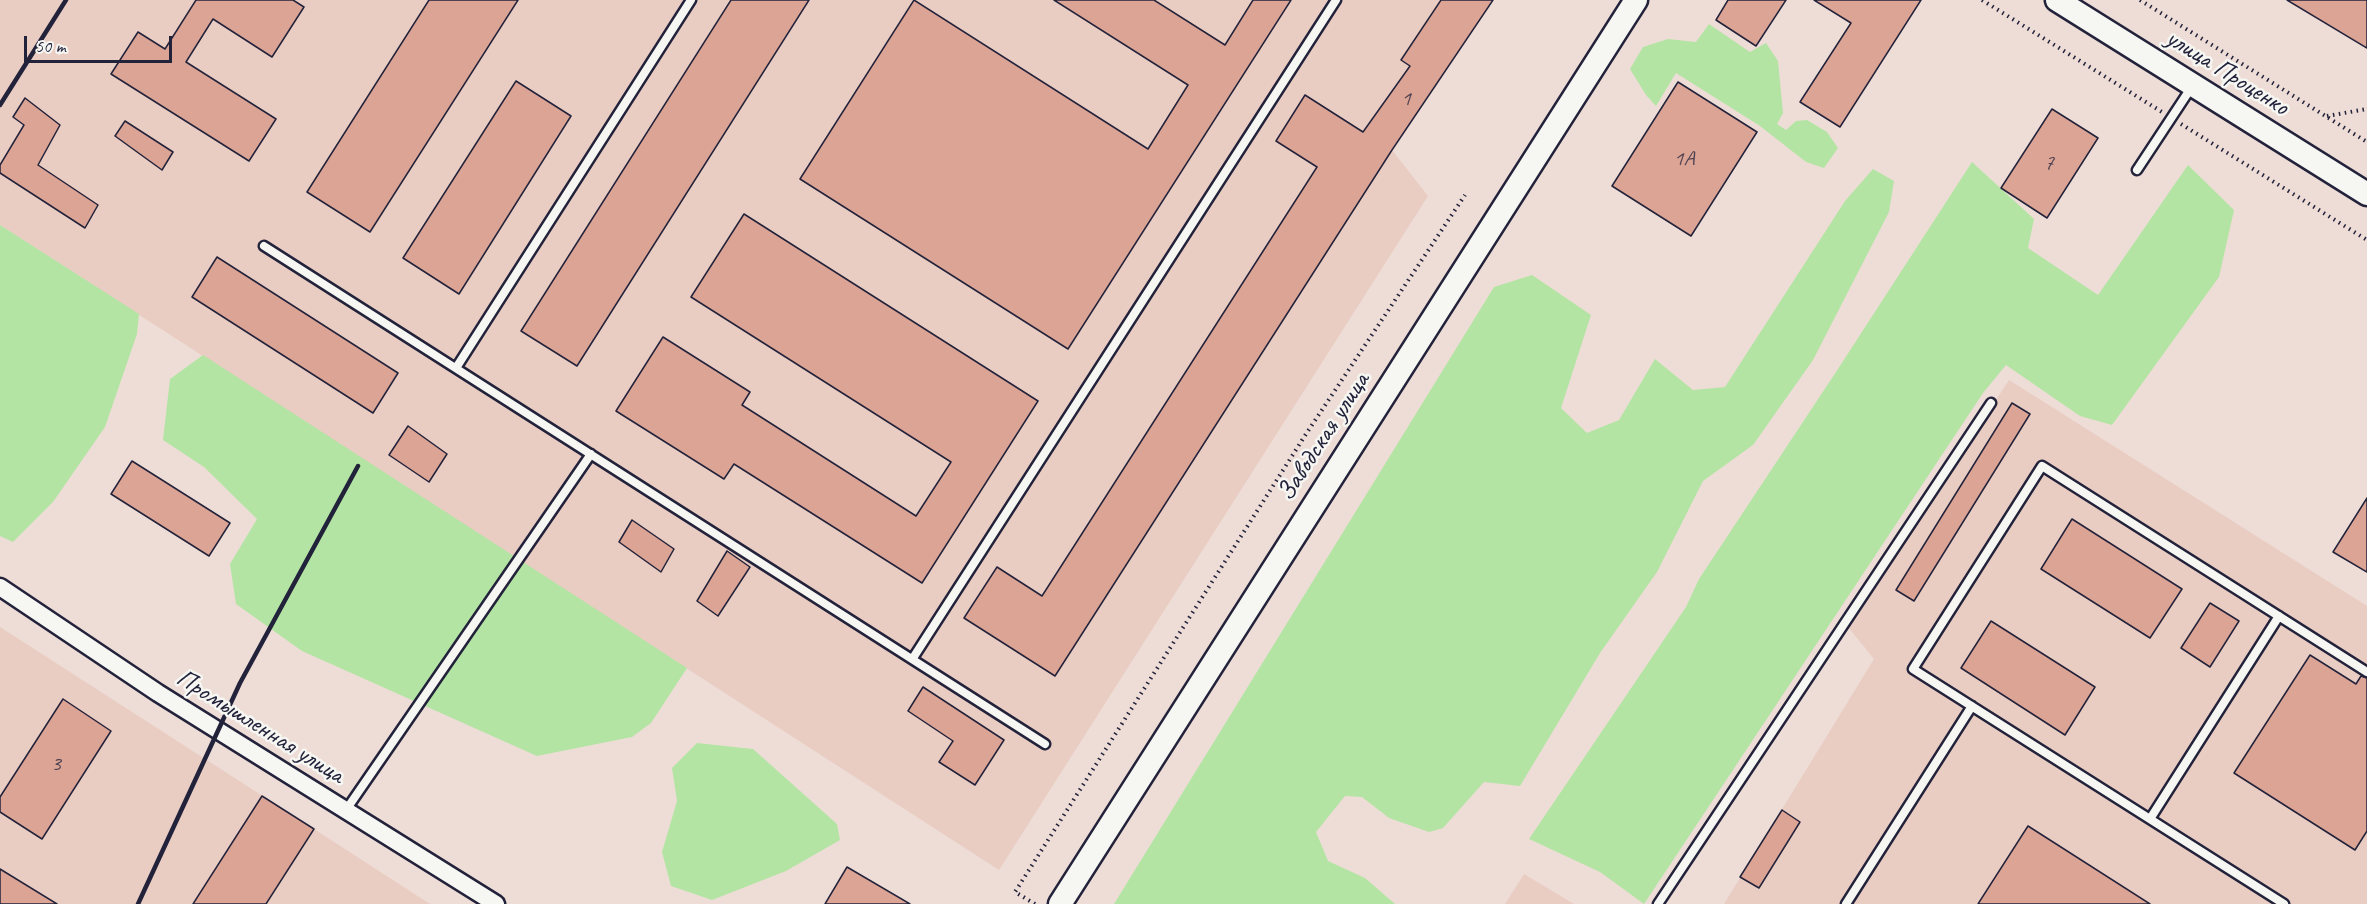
<!DOCTYPE html>
<html>
<head>
<meta charset="utf-8">
<style>
  body { margin:0 }
  #map { position:relative; width:2367px; height:904px; overflow:hidden; background:#eeddd6; font-family:Caveat,sans-serif }
  canvas { display:block }
  .scale { position:absolute; left:24px; top:36px; width:148px; height:27px; box-sizing:border-box; border:3px solid #22223b; border-top:0; padding-left:8px; font-size:18px; line-height:21px; white-space:nowrap; color:#22223b; -webkit-text-stroke:4px #f6f6f2; paint-order:stroke }
</style>
</head>
<body>
<div id="map">
<canvas width="2367" height="904"></canvas>
<div class="scale">50 m</div>
</div>
<script>
const ctx = document.querySelector('canvas').getContext('2d');
ctx.lineJoin = 'round';
function paint(path, color) { ctx.fillStyle = color; ctx.fill(path, 'evenodd'); }
const poly = rows => new Path2D(rows.map(r => 'M' + r).join(''));
function strokePath(path, color, width, dash) { ctx.strokeStyle = color; ctx.lineWidth = width; ctx.lineCap = dash ? 'butt' : 'round'; ctx.setLineDash(dash || []); ctx.stroke(path); }
function label(font, color, halo, rows, align = 'center') {
  ctx.font = font + ' Caveat,sans-serif'; ctx.lineWidth = 5; ctx.setLineDash([]); ctx.textBaseline = 'middle'; ctx.strokeStyle = halo; ctx.fillStyle = color; for (const [text, x, y, turn = 0] of rows) {
    ctx.save(); ctx.translate(x, y); ctx.rotate((+turn || 0) * Math.PI / 180); ctx.textAlign = isNaN(turn) ? turn : align; if (halo) ctx.strokeText(text, 0, 0); ctx.fillText(text, 0, 0); ctx.restore();
  }
}
const built = poly([
  [0,0,1493,0,1392,150,1428,196,999,870,0,225],
  [2009,380,2367,606,2367,904,1724,904,1874,659,1848,627],
  [0,627,314,829,430,904,0,904],
  [1524,874,1574,904,1505,904]
]);
const green = poly([
  [1709,24,1750,52,1766,43,1778,61,1783,113,1777,124,1786,130,1796,121,1807,120,1827,132,1838,148,1824,168,1806,162,1760,126,1676,73,1656,106,1646,95,1630,69,1643,47,1668,39,1696,42],
  [1972,162,2034,219,2028,248,2098,295,2188,165,2234,210,2219,277,2112,425,2080,416,2006,365,1983,393,1644,904,1600,872,1529,839,1686,607,1699,579,1836,372],
  [1873,169,1894,181,1889,212,1813,360,1753,445,1703,481,1657,572,1600,653,1520,786,1484,782,1443,828,1429,832,1389,818,1362,797,1345,796,1316,832,1328,861,1365,878,1395,904,1114,904,1494,287,1532,275,1591,315,1561,408,1587,433,1619,420,1655,359,1693,390,1725,387,1845,201],
  [0,225,139,314,137,334,105,427,53,502,13,542,0,536],
  [203,355,687,668,651,723,632,737,537,756,302,651,236,604,230,564,257,519,204,467,163,440,170,379],
  [697,743,753,749,837,824,840,840,786,871,712,900,671,886,662,852,677,801,672,768]
]);
const building = poly([
  [196,0,293,0,304,7,272,57,213,19,186,62,276,119,249,161,111,74,138,32,165,49,196,0],
  [429,0,518,0,370,232,307,192,429,0],
  [731,0,809,0,577,366,521,331,731,0],
  [914,0,1148,149,1188,85,1054,0,1154,0,1225,45,1253,0,1291,0,1068,349,800,179,914,0],
  [1441,0,1493,0,1392,150,1055,676,964,618,997,567,1042,596,1317,167,1276,141,1305,95,1363,132,1410,66,1401,60,1441,0],
  [1728,0,1786,0,1756,46,1716,20,1728,0],
  [1814,0,1921,0,1840,127,1800,102,1851,23,1814,0],
  [2287,0,2367,0,2367,48,2287,0],
  [516,81,571,116,459,294,403,258,516,81],
  [1678,82,1757,132,1691,236,1612,186,1678,82],
  [25,98,60,125,38,165,98,205,85,228,0,173,0,165,24,125,13,117,25,98],
  [2052,109,2098,138,2047,218,2001,188,2052,109],
  [125,121,173,152,162,170,115,136,125,121],
  [744,214,1038,401,922,583,734,464,724,479,616,411,663,337,750,392,742,405,916,516,951,462,691,297,744,214],
  [217,257,398,373,373,413,192,297,217,257],
  [2012,403,2030,414,1914,601,1896,590,2012,403],
  [408,426,447,454,429,482,389,455,408,426],
  [132,461,230,523,209,556,111,494,132,461],
  [2367,498,2367,572,2333,552,2367,498],
  [2072,519,2182,589,2150,638,2041,569,2072,519],
  [632,520,674,549,661,572,619,542,632,520],
  [727,551,750,567,718,616,697,601,727,551],
  [2210,603,2239,621,2210,667,2181,648,2210,603],
  [1991,621,2095,687,2065,735,1961,668,1991,621],
  [2310,655,2356,684,2361,676,2367,678,2367,831,2355,850,2234,773,2310,655],
  [923,687,1004,740,975,785,939,762,953,741,908,711,923,687],
  [63,699,111,731,42,839,0,812,0,797,63,699],
  [262,796,314,829,266,904,193,904,262,796],
  [1782,810,1800,822,1759,888,1740,877,1782,810],
  [2028,826,2150,904,1978,904,2028,826],
  [847,867,910,904,825,904,847,867],
  [0,869,57,904,0,904,0,869]
]);
const path = poly([
  [1982,0,2162,112],
  [2140,0,2367,142],
  [2327,116,2367,109],
  [2181,124,2367,240],
  [1035,904,1015,892,1306,434,1465,195]
]);
const lane = poly([
  [2137,170,2193,85],
  [264,246,1045,744],
  [456,368,691,0],
  [913,658,1336,0],
  [346,810,591,454],
  [2150,819,2279,616],
  [1658,904,1991,403],
  [1846,904,1972,706],
  [2284,904,1913,669,2042,466,2367,672]
]);
const street = poly([
  [0,587,158,693,496,904]
]);
const secondary = poly([
  [2057,0,2367,194],
  [1060,904,1636,0]
]);
const rail = poly([
  [0,105,66,0],
  [138,904,240,683,358,466]
]);
const numberNames = [
  ["1",1406,99],
  ["1А",1684,159],
  ["7",2049,163],
  ["3",56,764]
];
const streetNames = [
  ["улица Проценко",2227,73,32],
  ["Заводская улица",1324,437,-57],
  ["Промышленная улица",260,727,32]
];
paint(built, '#e9ccc2');
paint(green, '#b3e4a4');
paint(building, '#dca494');
strokePath(building, '#22223b', 1.5);
strokePath(lane, '#22223b', 13);
strokePath(street, '#22223b', 21);
strokePath(secondary, '#22223b', 27);
strokePath(path, '#22223b', 4, [1.5, 4.5]);
strokePath(lane, '#f6f6f2', 8);
strokePath(street, '#f6f6f2', 16);
strokePath(secondary, '#f6f6f2', 22);
strokePath(rail, '#22223b', 4.5);
label('22px', '#504251', null, numberNames);
label('26px', '#22223b', '#f6f6f2', streetNames);
</script>
</body>
</html>
